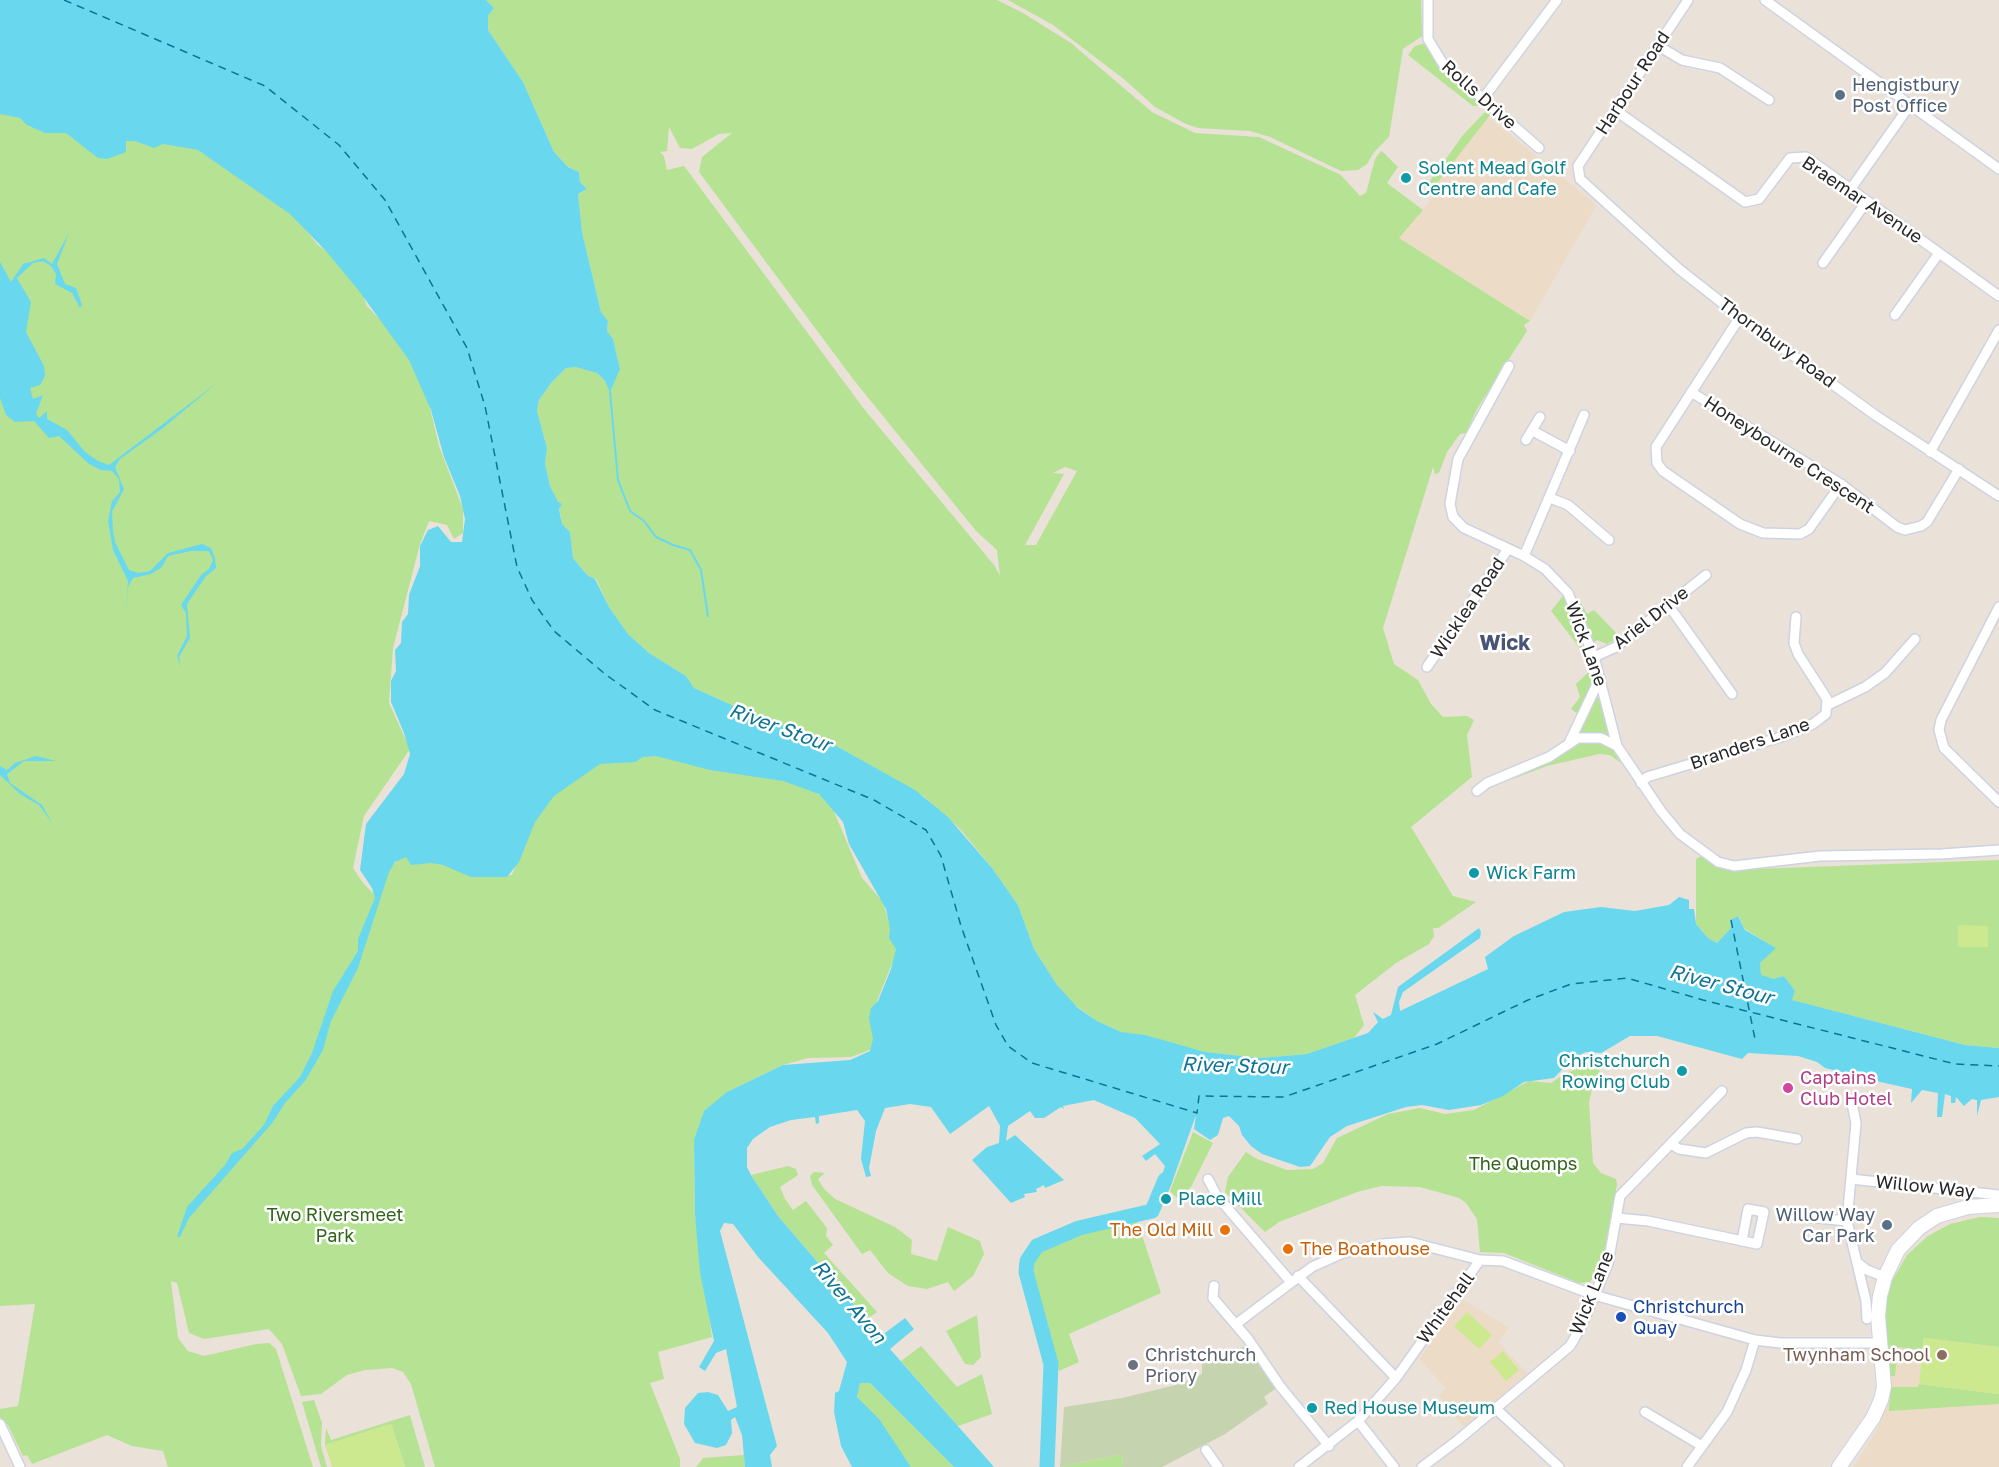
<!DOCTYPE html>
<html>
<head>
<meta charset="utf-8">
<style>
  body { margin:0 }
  canvas { display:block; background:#eae1d8 }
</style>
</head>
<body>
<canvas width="1999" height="1467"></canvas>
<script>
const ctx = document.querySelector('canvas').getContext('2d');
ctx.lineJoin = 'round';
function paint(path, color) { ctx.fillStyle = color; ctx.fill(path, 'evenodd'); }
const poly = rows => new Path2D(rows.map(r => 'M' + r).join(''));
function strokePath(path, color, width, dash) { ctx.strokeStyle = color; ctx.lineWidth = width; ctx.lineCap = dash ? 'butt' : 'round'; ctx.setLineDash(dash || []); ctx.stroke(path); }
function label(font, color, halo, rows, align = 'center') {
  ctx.font = font + ' "Golos Text",sans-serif'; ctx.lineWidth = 5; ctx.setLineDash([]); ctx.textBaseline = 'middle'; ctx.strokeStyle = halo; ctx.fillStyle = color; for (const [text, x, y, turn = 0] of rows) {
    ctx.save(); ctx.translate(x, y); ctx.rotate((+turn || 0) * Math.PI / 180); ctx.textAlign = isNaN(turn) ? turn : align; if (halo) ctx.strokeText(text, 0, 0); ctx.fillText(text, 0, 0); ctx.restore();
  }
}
const education = poly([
  [1488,117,1597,205,1530,321,1399,238,1433,197,1429,193],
  [1980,1217,1999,1218,1999,1467,1854,1467,1878,1428,1885,1399,1892,1281,1907,1255,1928,1236,1950,1224],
  [1463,1299,1509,1328,1498,1342,1528,1374,1465,1429,1439,1395,1446,1388,1419,1359]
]);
const green = poly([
  [486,0,997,0,1023,13,1071,43,1152,112,1195,133,1259,137,1341,175,1360,196,1366,193,1375,159,1381,151,1384,153,1398,167,1387,183,1423,210,1399,238,1530,321,1524,325,1527,331,1477,409,1466,433,1460,434,1447,452,1439,473,1435,474,1433,467,1383,628,1394,664,1418,680,1431,704,1443,717,1467,716,1474,720,1467,735,1472,777,1411,827,1453,896,1476,902,1438,928,1433,928,1434,936,1429,944,1396,963,1355,995,1364,1025,1354,1038,1307,1054,1260,1058,1205,1052,1121,1032,1097,1021,1071,1002,1057,985,1034,949,1018,905,992,868,961,830,923,796,829,742,754,715,694,688,686,676,649,653,628,634,609,607,596,579,587,575,573,558,570,532,562,524,558,502,550,486,545,463,547,448,537,411,539,400,551,383,566,368,576,366,597,373,605,381,620,369,613,339,607,331,608,321,601,312,582,232,578,194,587,189,580,182,579,172,568,167,554,152,523,82,488,30,488,16,494,8],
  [669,127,680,148,692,149,719,134,732,133,702,157,699,172,853,379,976,531,997,550,1000,576,994,565,864,409,684,166,667,170,664,156,660,152,667,151],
  [1065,467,1077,471,1036,545,1025,545,1064,474,1053,473],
  [1008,0,1421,0,1422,36,1403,49,1389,137,1374,152,1367,164,1358,170,1341,171,1270,137,1250,131,1198,128,1186,124,1155,107,1125,80,1053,25],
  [1425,43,1441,68,1484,106,1473,106,1408,55,1415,46],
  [0,85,191,137,287,207,318,245,353,270,367,306,404,345,426,391,439,446,463,509,463,533,454,539,447,525,429,521,420,544,393,648,389,703,410,749,364,816,353,868,363,883,375,895,386,872,403,855,436,860,474,876,512,875,532,822,555,792,591,762,645,753,753,773,808,787,830,802,862,878,883,902,897,951,877,1001,880,1046,851,1057,808,1058,783,1065,727,1092,694,1140,695,1214,712,1337,658,1352,664,1379,650,1383,680,1459,680,1467,435,1467,411,1384,403,1372,392,1368,365,1370,347,1375,321,1394,301,1396,282,1344,269,1329,204,1339,189,1333,177,1283,171,1281,178,1338,188,1351,204,1356,256,1344,269,1343,276,1349,313,1467,168,1467,163,1451,132,1446,107,1435,32,1464,27,1455,23,1456,8,1425,0,1417,0,1409,18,1406,35,1304,0,1306],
  [1488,109,1490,115,1431,191,1422,185,1426,179,1430,181,1463,135],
  [1563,596,1573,621,1586,656,1551,611],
  [1578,597,1587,614,1594,610,1620,637,1607,644,1597,640,1593,643,1575,598],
  [1592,669,1594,678,1590,693,1580,715,1571,709,1580,697,1576,684],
  [1598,697,1600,698,1610,739,1578,734,1595,698],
  [1594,740,1610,746,1621,763,1610,755,1599,754,1547,766,1510,780,1547,763,1574,743],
  [1701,856,1726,870,1999,860,1999,1048,1965,1045,1791,1000,1795,991,1784,976,1774,980,1761,975,1760,963,1775,948,1745,929,1738,916,1730,920,1731,928,1717,943,1708,938,1696,924,1696,859],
  [1588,1064,1603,1065,1593,1083,1589,1103,1593,1163,1601,1173,1616,1179,1617,1184,1605,1250,1599,1268,1590,1282,1579,1283,1504,1253,1480,1252,1477,1219,1466,1203,1459,1198,1420,1187,1381,1186,1357,1192,1279,1222,1265,1232,1225,1192,1228,1177,1246,1152,1257,1159,1287,1170,1313,1169,1323,1163,1337,1138,1388,1114,1420,1108,1445,1114,1474,1110,1529,1081,1551,1083,1564,1074],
  [1193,1132,1213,1143,1191,1187,1177,1198,1170,1191],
  [788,1166,796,1169,798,1175,780,1187,785,1199,793,1210,806,1201,827,1228,826,1236,833,1245,824,1253,877,1312,867,1319,778,1216,751,1175],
  [814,1172,825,1173,818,1179,824,1189,835,1199,895,1227,912,1240,911,1254,937,1261,948,1227,980,1241,984,1254,973,1276,954,1291,948,1282,927,1289,908,1286,888,1273,870,1250,862,1254,812,1185,810,1176],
  [1134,1211,1161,1293,1069,1334,1079,1362,1059,1371,1033,1277,1035,1254,1073,1235],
  [1980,1217,1999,1218,1999,1347,1924,1338,1922,1350,1898,1347,1895,1376,1887,1376,1884,1334,1885,1307,1892,1281,1907,1255,1928,1236,1950,1224],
  [977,1315,981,1357,973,1365,965,1364,946,1331],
  [921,1346,957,1387,982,1374,992,1414,958,1426,901,1361],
  [860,1383,870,1383,954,1467,911,1467,857,1397],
  [1919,1384,1998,1394,1999,1392,1999,1404,1889,1411,1890,1387,1918,1387],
  [314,1400,322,1423,321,1446,327,1467,321,1467,302,1402],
  [410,1415,425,1467,405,1467,391,1424,325,1445,326,1428,331,1440],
  [1122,1454,1123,1467,1060,1467],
  [744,1455,745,1467,696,1467,703,1458]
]);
const cemetery = poly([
  [1247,1345,1275,1389,1264,1397,1268,1404,1225,1434,1162,1467,1123,1467,1122,1454,1060,1467,1064,1407,1122,1398,1184,1383,1202,1374,1202,1359,1235,1351]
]);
const pitch = poly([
  [1958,925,1988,926,1988,947,1958,947],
  [1467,1312,1492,1335,1479,1349,1454,1326],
  [1924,1338,1999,1347,1999,1394,1919,1384],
  [1503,1351,1519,1370,1506,1381,1490,1362],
  [391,1424,405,1467,332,1467,325,1445]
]);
const water = poly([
  [0,0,486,0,494,8,488,16,488,30,523,82,554,152,568,167,579,172,580,182,587,189,578,194,582,232,601,312,608,321,607,331,613,339,620,369,610,392,605,381,597,373,576,367,566,368,551,383,539,400,537,411,547,448,545,463,550,486,558,502,562,504,559,509,562,524,570,532,573,558,587,575,595,579,609,607,628,634,649,653,686,676,694,688,754,715,829,742,915,790,948,817,992,868,1018,905,1034,949,1057,985,1078,1008,1097,1021,1121,1032,1145,1035,1205,1052,1260,1058,1307,1054,1368,1033,1378,1022,1373,1012,1383,1019,1391,1015,1398,987,1479,928,1481,932,1480,938,1403,992,1399,1002,1400,1011,1488,969,1485,957,1514,936,1564,912,1601,907,1635,911,1669,905,1679,897,1689,900,1689,909,1694,909,1696,924,1708,938,1717,943,1731,928,1730,920,1738,916,1745,930,1776,948,1760,963,1761,975,1774,979,1784,976,1795,991,1792,1000,1965,1045,1999,1048,1999,1097,1981,1100,1977,1116,1977,1100,1972,1099,1964,1106,1956,1097,1955,1103,1951,1103,1951,1096,1945,1094,1942,1117,1937,1117,1938,1093,1922,1090,1911,1103,1912,1089,1871,1080,1868,1085,1865,1083,1866,1078,1825,1068,1817,1062,1798,1056,1748,1053,1742,1059,1657,1036,1630,1036,1601,1053,1586,1052,1573,1058,1554,1078,1524,1082,1503,1096,1481,1105,1449,1110,1422,1105,1406,1107,1347,1126,1330,1137,1310,1166,1300,1167,1262,1154,1251,1146,1242,1135,1239,1126,1229,1116,1223,1118,1218,1135,1210,1140,1194,1129,1196,1115,1171,1185,1166,1194,1164,1192,1166,1182,1159,1198,1155,1196,1165,1166,1155,1154,1146,1161,1142,1156,1160,1144,1135,1118,1094,1100,1063,1106,1064,1109,1061,1107,1044,1118,1035,1118,1030,1111,1008,1126,1006,1141,1015,1135,1064,1180,1045,1188,1044,1185,1036,1189,1037,1192,1024,1194,1025,1197,1011,1203,972,1160,987,1147,999,1143,1000,1126,989,1106,950,1134,931,1107,910,1104,885,1108,876,1131,869,1168,871,1176,866,1177,861,1159,865,1121,857,1110,819,1116,819,1123,816,1124,815,1117,791,1120,770,1127,753,1139,747,1148,747,1167,751,1175,778,1216,881,1336,905,1318,914,1329,890,1349,994,1467,954,1467,870,1383,860,1383,857,1397,879,1419,911,1467,852,1467,841,1446,834,1412,835,1393,839,1391,847,1362,828,1333,758,1257,733,1224,724,1223,720,1231,777,1446,770,1455,772,1467,745,1467,742,1435,735,1417,731,1420,732,1433,726,1445,717,1448,695,1443,684,1424,685,1408,698,1393,708,1392,718,1395,728,1411,737,1407,726,1349,716,1353,705,1371,699,1367,714,1341,700,1273,695,1214,694,1140,704,1111,727,1092,783,1065,850,1060,870,1051,873,1039,869,1018,871,1008,878,1001,891,969,896,949,889,938,890,929,886,909,849,844,843,822,819,794,783,781,710,770,656,756,643,757,635,762,600,764,554,796,535,822,519,862,507,877,471,877,443,865,432,863,411,865,406,857,395,862,389,872,358,968,331,1021,323,1050,305,1081,285,1103,273,1122,189,1218,180,1237,177,1237,187,1207,225,1165,232,1153,242,1149,264,1125,273,1106,300,1077,312,1053,333,991,358,951,358,939,375,898,372,888,360,870,366,824,404,774,410,754,404,733,391,702,391,681,396,671,395,650,401,643,402,622,408,614,409,595,420,566,420,546,428,530,438,526,451,542,462,542,465,519,460,496,444,457,431,410,409,360,359,291,326,251,290,214,198,150,163,144,154,148,135,141,126,141,126,152,107,159,98,158,66,133,45,133,27,125,20,118,0,114],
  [69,233,57,264,65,284,76,288,82,305,80,308,72,293,55,284,56,274,51,266,43,261,33,263,17,278,31,302,26,332,44,366,45,376,40,385,30,388,33,399,43,395,36,414,39,418,47,411,47,419,67,430,85,452,98,461,109,465,217,383,163,428,120,459,115,467,124,489,112,512,113,531,115,542,129,570,138,573,150,571,168,553,202,544,211,548,215,558,216,568,206,576,187,604,190,638,179,657,181,667,177,656,187,636,186,613,181,605,201,575,209,569,213,560,209,551,191,551,168,556,162,567,151,574,133,578,128,587,126,617,128,581,113,550,108,521,112,501,120,492,119,479,112,471,101,470,89,464,59,436,49,438,34,421,15,422,6,415,0,398,0,262,11,282,23,264,44,258,52,264],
  [36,756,56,761,24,761,7,774,10,783,42,805,52,823,39,805,20,794,0,775,0,766,7,770,15,763]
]);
const stream = poly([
  [610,392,618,480,630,511,644,521,656,537,673,545,690,550,701,570,708,616]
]);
const river = poly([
  [1047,1467,1051,1364,1026,1272,1027,1261,1037,1246,1079,1228,1152,1211,1165,1180]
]);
const ferry = poly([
  [64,0,265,86,339,145,385,200,467,348,485,406,517,567,532,600,554,631,605,674,655,710,874,800,926,830,941,856,961,926,996,1025,1008,1046,1032,1063,1197,1113,1199,1096,1284,1097,1437,1044,1528,1000,1571,984,1627,978,1703,1000,1955,1064,1999,1066],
  [1731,920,1755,1039]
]);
const street = poly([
  [1428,0,1428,39,1443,64,1539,148],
  [1688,0,1578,166,1580,179,1679,269,1740,317,1875,415,1999,496],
  [1765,0,1999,169],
  [1657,45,1682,60,1720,68,1769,100],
  [1482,100,1557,0],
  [1615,110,1745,202,1759,199,1790,158,1806,157,1999,296],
  [1850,190,1910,105],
  [1823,263,1867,201],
  [1895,315,1939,253],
  [1740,317,1656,447,1657,463,1663,471,1740,524,1763,533,1800,534,1809,529,1841,484],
  [1509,366,1458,459,1450,504,1453,517,1464,528,1524,556,1545,569,1568,593,1594,657,1617,746,1661,811,1680,834,1718,862,1734,866,1820,856,1942,854,1999,850],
  [1691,392,1841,484,1897,527,1905,530,1921,526,1927,522,1959,469],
  [1533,431,1570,451],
  [1526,440,1540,417],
  [1930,452,1999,330],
  [1550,498,1568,505,1609,540],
  [1524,556,1584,415],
  [1669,606,1732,694],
  [1999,607,1941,720,1939,730,1944,748,1999,802],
  [1594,657,1616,647,1706,575],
  [1427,667,1508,549],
  [1828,705,1865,687,1885,673,1915,639],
  [1570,741,1600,678],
  [1641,783,1647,777,1784,736,1813,724,1826,714,1827,699,1798,654,1794,643,1796,617],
  [1477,791,1487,783,1549,757,1578,738,1601,738,1617,746],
  [1851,1099,1856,1123,1847,1221,1866,1301,1867,1319],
  [1671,1144,1679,1149,1706,1153,1746,1133,1757,1132,1797,1139],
  [1208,1179,1217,1196,1290,1281],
  [1851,1179,1999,1195],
  [1789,1215,1847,1221],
  [1617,1218,1648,1221,1757,1244,1764,1212,1748,1209,1742,1241],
  [1858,1263,1867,1270,1885,1277],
  [1298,1276,1396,1378],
  [1214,1286,1213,1298,1248,1339,1280,1386,1329,1446],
  [1236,1324,1312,1267,1343,1253,1382,1244,1410,1242,1480,1260,1503,1261,1594,1295,1755,1340,1780,1343,1881,1343],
  [1495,1408,1559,1467],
  [1645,1412,1702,1446],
  [1358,1421,1394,1467],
  [0,1424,20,1467],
  [1206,1450,1218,1467],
  [1299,1467,1358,1421,1396,1378,1480,1260],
  [1422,1467,1458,1440,1570,1346,1581,1327,1608,1264,1620,1196,1722,1091],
  [1687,1467,1727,1412,1746,1370,1755,1340]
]);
const secondary = poly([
  [1839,1467,1873,1418,1881,1400,1884,1387,1878,1316,1880,1296,1885,1277,1898,1250,1919,1228,1937,1216,1968,1207,1999,1205]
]);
const markers = [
  [1840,95,6,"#5c6f8a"],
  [1406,178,6,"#0f9aa8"],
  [1474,873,6,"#0f9aa8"],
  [1682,1071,6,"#0f9aa8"],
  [1788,1088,6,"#d1479c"],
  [1166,1199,6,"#0f9aa8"],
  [1887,1225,6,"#5c6f8a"],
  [1225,1230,6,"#e8710a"],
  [1288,1249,6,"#e8710a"],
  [1621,1317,6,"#1a4fb4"],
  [1942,1355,6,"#8d6e63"],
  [1133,1365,6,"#6b7280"],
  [1312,1408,6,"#0f9aa8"]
];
const streetNames = [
  ["Harbour Road",1633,83,-57],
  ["Rolls Drive",1479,95,42],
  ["Braemar Avenue",1862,200,34],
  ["Thornbury Road",1777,343,36],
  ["Honeybourne Crescent",1789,455,33],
  ["Wicklea Road",1468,608,-56],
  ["Ariel Drive",1651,618,-38],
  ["Wick Lane",1586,644,70],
  ["Branders Lane",1750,744,-19],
  ["Willow Way",1925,1187,6],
  ["Wick Lane",1592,1293,-68],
  ["Whitehall",1446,1308,-54]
];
const serviceNames = [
  ["Hengistbury",1852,85],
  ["Post Office",1852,106],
  ["Willow Way",1875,1215,"right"],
  ["Car Park",1875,1236,"right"]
];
const cultureNames = [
  ["Solent Mead Golf",1418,168],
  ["Centre and Cafe",1418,189],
  ["Wick Farm",1486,873],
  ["Christchurch",1670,1061,"right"],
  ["Rowing Club",1670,1082,"right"],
  ["Place Mill",1178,1199],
  ["Red House Museum",1324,1408]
];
const hotelNames = [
  ["Captains",1800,1078],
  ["Club Hotel",1800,1099]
];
const parkNames = [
  ["The Quomps",1523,1164],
  ["Two Riversmeet",335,1215],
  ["Park",335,1236]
];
const foodNames = [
  ["The Old Mill",1213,1230],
  ["The Boathouse",1300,1249,"left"]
];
const transitNames = [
  ["Christchurch",1633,1307],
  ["Quay",1633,1328]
];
const worshipNames = [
  ["Christchurch",1145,1355],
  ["Priory",1145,1376]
];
const educationNames = [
  ["Twynham School",1930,1355]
];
const waterNames = [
  ["River Stour",780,728,20],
  ["River Stour",1721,985,15],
  ["River Stour",1235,1066,2],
  ["River Avon",849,1302,50]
];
const quarterNames = [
  ["Wick",1505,643]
];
paint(education, '#ecdcc7');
paint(green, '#b6e293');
paint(cemetery, '#c5d4af');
paint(pitch, '#cce98f');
paint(water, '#69d8ee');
strokePath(stream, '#69d8ee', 2);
strokePath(river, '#69d8ee', 15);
strokePath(ferry, '#0d7496', 1.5, [8, 6]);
strokePath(street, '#cdd3e1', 12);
strokePath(secondary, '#cdd3e1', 16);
strokePath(street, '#fff', 9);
strokePath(secondary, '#fff', 14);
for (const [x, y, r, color] of markers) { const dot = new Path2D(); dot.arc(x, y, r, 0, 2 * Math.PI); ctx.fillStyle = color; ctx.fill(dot); strokePath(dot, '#fff', 2); }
label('18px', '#272727', '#fff', streetNames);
label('18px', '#4e5e75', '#fff', serviceNames, 'left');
label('18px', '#0d838f', '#fff', cultureNames, 'left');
label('18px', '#b23c85', '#fff', hotelNames, 'left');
label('18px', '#2f6319', '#fff', parkNames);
label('18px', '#c56008', '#fff', foodNames, 'right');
label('18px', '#164399', '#fff', transitNames, 'left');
label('18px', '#5b616d', '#fff', worshipNames, 'left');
label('18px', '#785e54', '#fff', educationNames, 'right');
label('italic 20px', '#0d7496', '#fff', waterNames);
label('bold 21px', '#485577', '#fff', quarterNames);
</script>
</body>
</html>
